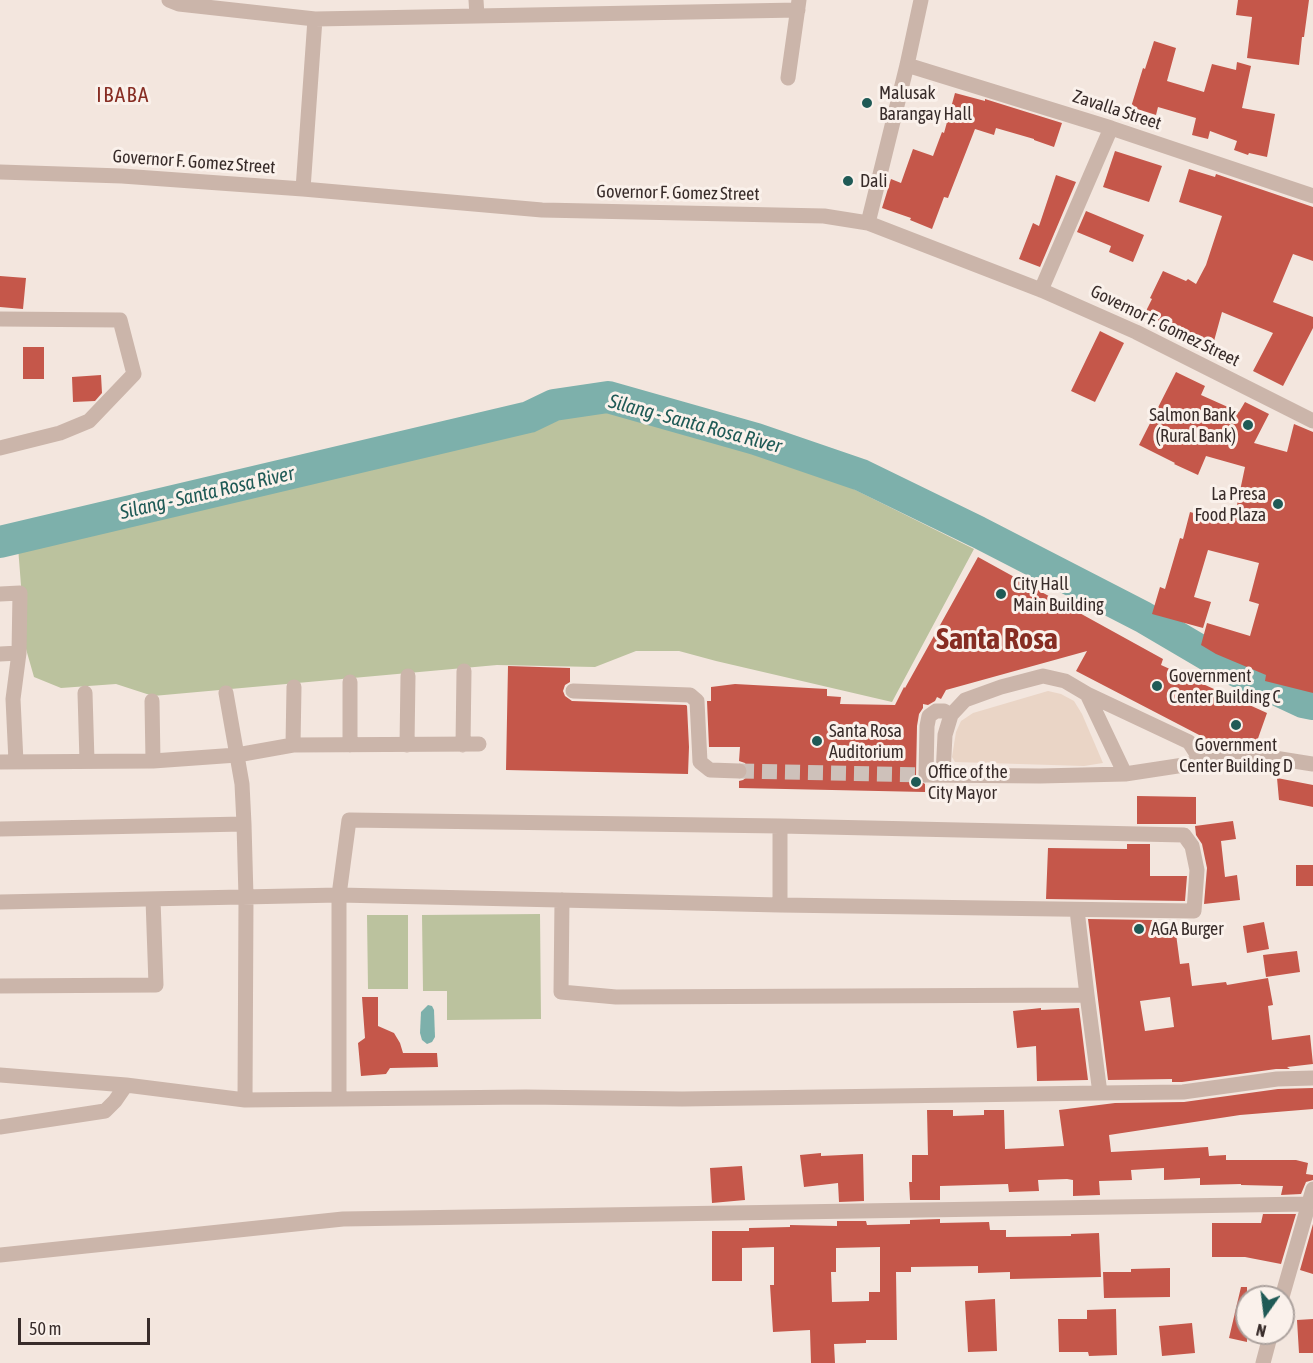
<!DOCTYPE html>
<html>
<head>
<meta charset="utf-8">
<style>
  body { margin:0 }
  #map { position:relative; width:1313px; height:1363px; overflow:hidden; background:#f3e6de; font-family:"Asap Condensed",sans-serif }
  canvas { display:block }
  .north { position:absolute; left:1235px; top:1285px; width:60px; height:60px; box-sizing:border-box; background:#faf1eb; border:2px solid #aca29e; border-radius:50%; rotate:194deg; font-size:16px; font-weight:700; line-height:24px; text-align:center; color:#382c2a }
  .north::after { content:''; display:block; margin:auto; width:21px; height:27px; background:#1f5a56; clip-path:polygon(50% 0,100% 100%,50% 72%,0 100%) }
  .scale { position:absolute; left:18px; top:1318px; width:132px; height:27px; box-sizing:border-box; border:3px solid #382c2a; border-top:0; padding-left:8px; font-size:18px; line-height:21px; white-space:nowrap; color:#382c2a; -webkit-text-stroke:4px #faf1eb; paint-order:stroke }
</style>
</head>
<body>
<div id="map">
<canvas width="1313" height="1363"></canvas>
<div class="north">N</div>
<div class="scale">50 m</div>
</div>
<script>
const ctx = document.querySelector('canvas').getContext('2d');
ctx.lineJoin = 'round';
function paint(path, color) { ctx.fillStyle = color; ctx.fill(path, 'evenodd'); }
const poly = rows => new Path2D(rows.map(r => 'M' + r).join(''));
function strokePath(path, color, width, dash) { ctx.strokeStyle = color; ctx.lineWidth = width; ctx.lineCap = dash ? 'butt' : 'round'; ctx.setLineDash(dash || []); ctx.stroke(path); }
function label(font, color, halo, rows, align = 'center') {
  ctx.font = font + ' "Asap Condensed",sans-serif'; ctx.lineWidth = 6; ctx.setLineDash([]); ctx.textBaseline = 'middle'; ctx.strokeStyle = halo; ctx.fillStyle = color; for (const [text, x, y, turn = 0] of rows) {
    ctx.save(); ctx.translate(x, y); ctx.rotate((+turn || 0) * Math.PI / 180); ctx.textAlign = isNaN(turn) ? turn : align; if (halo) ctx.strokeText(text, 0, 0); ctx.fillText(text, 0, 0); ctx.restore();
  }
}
const green = poly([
  [607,408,705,436,777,451,974,549,892,702,716,661,679,651,636,651,595,667,497,665,153,696,116,684,61,688,34,677,26,649,18,547,268,483,485,435,523,432,560,417],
  [540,914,541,1019,447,1020,447,991,423,991,422,915],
  [367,915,408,915,408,989,368,989]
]);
const plaza = poly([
  [1048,691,1061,694,1074,701,1082,714,1103,763,1084,766,955,762,952,757,956,732,961,721,973,713]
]);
const water = poly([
  [428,1005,432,1006,434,1010,435,1037,432,1042,427,1044,422,1040,420,1033,421,1012]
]);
const river = poly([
  [0,542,529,417,554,405,608,397,756,439,861,475,978,532,1143,617,1228,667,1303,702,1313,704]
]);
const building = poly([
  [1238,0,1309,0,1304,37,1302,37,1299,65,1247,58,1252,17,1236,15],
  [1154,41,1176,48,1167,81,1204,92,1212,64,1236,70,1237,62,1251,66,1242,108,1275,114,1267,157,1249,153,1248,155,1234,150,1237,141,1210,131,1208,139,1192,135,1196,118,1158,107,1156,115,1131,107,1143,68,1145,69],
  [955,93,985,101,985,99,1062,123,1054,147,1034,140,1034,139,996,128,994,135,975,129,948,198,944,197,932,229,910,220,911,218,882,208,891,179,901,183,913,149,933,156,942,132,944,133],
  [1115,151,1162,166,1149,202,1103,187],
  [1189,169,1215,177,1216,174,1313,207,1313,261,1293,254,1273,302,1313,317,1313,328,1283,386,1253,371,1273,333,1222,312,1214,341,1178,331,1144,315,1152,299,1150,298,1163,271,1186,281,1188,279,1196,284,1206,265,1222,216,1179,202],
  [1056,175,1076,182,1040,267,1019,259,1033,223,1039,226],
  [1086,211,1144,235,1133,262,1109,252,1111,246,1077,232],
  [0,276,26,278,23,309,0,307],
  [1100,331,1124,343,1095,402,1071,391],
  [23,347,44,347,44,379,23,379],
  [1176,372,1205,386,1201,395,1239,412,1245,402,1269,414,1254,443,1287,452,1294,424,1313,432,1313,693,1265,681,1266,675,1216,654,1201,645,1207,623,1250,636,1259,604,1249,601,1259,563,1208,550,1194,597,1211,602,1203,628,1152,614,1160,587,1165,589,1180,538,1183,539,1190,512,1233,524,1245,467,1206,456,1198,475,1174,464,1175,463,1139,445],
  [101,375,102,393,95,401,73,402,72,377],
  [978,557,1163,659,1161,665,1267,713,1256,744,1209,749,1203,737,1076,671,1087,651,946,690,941,699,937,697,935,701,928,705,923,704,923,708,919,714,917,726,916,775,918,780,925,784,925,792,739,788,739,781,743,780,747,777,749,771,745,763,739,761,740,747,709,747,707,701,711,701,711,687,735,684,827,689,827,696,841,697,840,704,895,705,904,687,905,688],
  [508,666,570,668,570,682,565,685,563,691,565,696,572,701,686,705,687,706,689,747,688,774,506,770],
  [1277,778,1313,785,1313,807,1279,800],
  [1137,796,1196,797,1196,824,1137,824],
  [1233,821,1236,839,1221,841,1225,877,1237,875,1240,900,1204,904,1207,868,1202,844,1196,835,1195,826],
  [1127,844,1150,844,1150,876,1187,876,1185,901,1046,899,1048,848,1127,849],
  [1296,865,1313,865,1313,886,1296,886],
  [1088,919,1152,920,1155,936,1176,934,1180,964,1189,963,1192,986,1226,982,1227,985,1268,978,1273,1005,1268,1006,1272,1040,1310,1035,1313,1064,1287,1067,1290,1069,1276,1069,1182,1082,1172,1082,1172,1079,1108,1080],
  [1170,997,1174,1027,1145,1031,1140,1001],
  [1264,922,1269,949,1247,953,1243,926],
  [1297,951,1300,972,1266,977,1263,955],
  [362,997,378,997,378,1026,394,1033,400,1043,403,1053,437,1053,438,1067,390,1068,386,1074,361,1076,358,1043,365,1038],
  [1041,1008,1041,1010,1079,1008,1088,1080,1037,1081,1036,1046,1017,1048,1013,1011],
  [1313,1088,1313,1109,1240,1115,1109,1135,1111,1152,1208,1147,1209,1156,1226,1155,1226,1160,1296,1160,1308,1163,1306,1174,1313,1175,1313,1180,1306,1182,1301,1194,1281,1195,1283,1186,1241,1185,1241,1184,1200,1185,1200,1178,1164,1180,1164,1168,1131,1170,1132,1180,1099,1181,1100,1195,1073,1196,1073,1180,1067,1179,1038,1180,1039,1191,1009,1192,1008,1184,940,1186,940,1200,910,1200,909,1182,912,1182,912,1155,928,1155,927,1110,953,1110,953,1116,984,1115,984,1110,1004,1110,1005,1149,1064,1146,1059,1110,1115,1103,1184,1102,1278,1089],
  [821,1153,821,1156,863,1154,864,1201,839,1202,838,1183,804,1187,800,1155],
  [742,1166,745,1200,712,1203,710,1168],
  [1263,1214,1296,1214,1281,1264,1245,1257,1212,1257,1212,1223,1261,1223],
  [940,1219,940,1223,989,1222,990,1230,1006,1230,1006,1237,1071,1236,1071,1234,1099,1233,1101,1277,1010,1279,1010,1272,978,1273,978,1266,911,1267,911,1272,896,1272,897,1340,866,1340,866,1343,834,1344,835,1363,811,1363,810,1330,773,1332,770,1285,774,1285,774,1247,742,1248,742,1281,712,1281,712,1231,749,1231,749,1228,790,1227,790,1225,837,1226,837,1221,866,1221,867,1225,910,1224,910,1220],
  [880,1247,880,1292,869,1292,869,1301,832,1302,831,1272,836,1272,836,1248],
  [1313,1224,1313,1274,1300,1270],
  [1170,1268,1170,1297,1104,1298,1103,1272,1131,1272,1131,1269],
  [1241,1287,1247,1287,1247,1342,1229,1338],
  [995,1299,997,1351,968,1352,965,1301],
  [1116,1309,1117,1355,1089,1356,1088,1352,1059,1352,1058,1319,1087,1319,1087,1310],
  [1313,1319,1313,1353,1299,1353,1297,1320],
  [1192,1323,1195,1353,1162,1356,1159,1326]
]);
const minorTunnel = poly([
  [739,771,926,775]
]);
const minor = poly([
  [169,0,179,4,315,19,798,10],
  [476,0,477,16],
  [907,65,1111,128,1313,196],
  [788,78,799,0],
  [0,172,122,176,303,189,542,210,824,216,868,223,1041,290,1136,332,1313,421],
  [303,189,315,19],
  [868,223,907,65,921,0],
  [1041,290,1111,128],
  [0,319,120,320,134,374,89,421,60,433,0,448],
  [0,594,20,593,19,653,13,699,16,762],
  [0,654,19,653],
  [350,682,350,745],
  [573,691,690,695,697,701,700,762,710,770,739,771],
  [85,693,87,761],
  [226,693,242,784,244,824,246,897,245,1100],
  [1087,694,1189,742,1198,756,1199,763],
  [152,701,153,761],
  [951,715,944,711,936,711,929,716,927,726,926,775,1040,776,1125,774,1243,756,1268,757,1313,764],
  [293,745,294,687],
  [407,745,408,676],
  [463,745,464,671],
  [0,762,153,761,237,755,293,745,479,744],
  [943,775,945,735,951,715,965,700,1001,687,1043,676,1065,681,1087,694,1125,774],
  [780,826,780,905],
  [0,829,244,824],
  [562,900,561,992,616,997,1087,995],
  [0,902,339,895,780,905,1194,911,1197,870,1192,846,1184,835,780,826,349,820,339,895,339,1099],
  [1077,910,1087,995,1100,1093],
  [0,986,156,985,153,899],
  [0,1075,126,1085,245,1100,526,1097,682,1099,1100,1093,1183,1092,1277,1079,1313,1078],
  [0,1127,105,1111,115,1101,126,1085],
  [0,1255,343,1219,1308,1204],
  [1282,1297,1313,1189],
  [1263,1363,1271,1333]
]);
const markers = [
  [867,103,6,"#1f5a56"],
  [848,181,6,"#1f5a56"],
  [1248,425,6,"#1f5a56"],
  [1278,504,6,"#1f5a56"],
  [1001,594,6,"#1f5a56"],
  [1157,686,6,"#1f5a56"],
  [1236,725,6,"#1f5a56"],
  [817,741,6,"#1f5a56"],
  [916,782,6,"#1f5a56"],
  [1139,929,6,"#1f5a56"]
];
const poiNames = [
  ["Malusak",879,93],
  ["Barangay Hall",879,114],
  ["Dali",860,181],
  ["Salmon Bank",1236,415,"right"],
  ["(Rural Bank)",1236,436,"right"],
  ["La Presa",1266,494,"right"],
  ["Food Plaza",1266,515,"right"],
  ["City Hall",1013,584],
  ["Main Building",1013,605],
  ["Government",1169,676],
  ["Center Building C",1169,697],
  ["Santa Rosa",829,731],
  ["Auditorium",829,752],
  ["Government",1236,745,"center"],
  ["Center Building D",1236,766,"center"],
  ["Office of the",928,772],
  ["City Mayor",928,793],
  ["AGA Burger",1151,929]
];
const streetNames = [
  ["Zavalla Street",1117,110,18],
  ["Governor F. Gomez Street",194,162,4],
  ["Governor F. Gomez Street",678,193,1],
  ["Governor F. Gomez Street",1165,326,26]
];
const waterNames = [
  ["Silang - Santa Rosa River",695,424,15],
  ["Silang - Santa Rosa River",207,493,-13]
];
const quarterNames = [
  ["IBABA",123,95]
];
const townNames = [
  ["Santa Rosa",997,640]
];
paint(green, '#bbc29e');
paint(plaza, '#ead5c6');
paint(water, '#7db0ab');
strokePath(river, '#7db0ab', 32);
paint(building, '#c5574a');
strokePath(minorTunnel, '#cec1ba', 15, [15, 8]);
strokePath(minor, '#cbb5aa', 15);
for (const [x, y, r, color] of markers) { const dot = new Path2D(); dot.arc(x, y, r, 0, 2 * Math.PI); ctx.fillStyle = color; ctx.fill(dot); strokePath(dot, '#faf1eb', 2); }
label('18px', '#382c2a', '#faf1eb', poiNames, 'left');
label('18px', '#382c2a', '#faf1eb', streetNames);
label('italic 20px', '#1f5a56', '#faf1eb', waterNames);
ctx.letterSpacing = '1.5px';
label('21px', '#872d23', '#faf1eb', quarterNames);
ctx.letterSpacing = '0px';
label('bold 30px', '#872d23', '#faf1eb', townNames);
</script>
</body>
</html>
